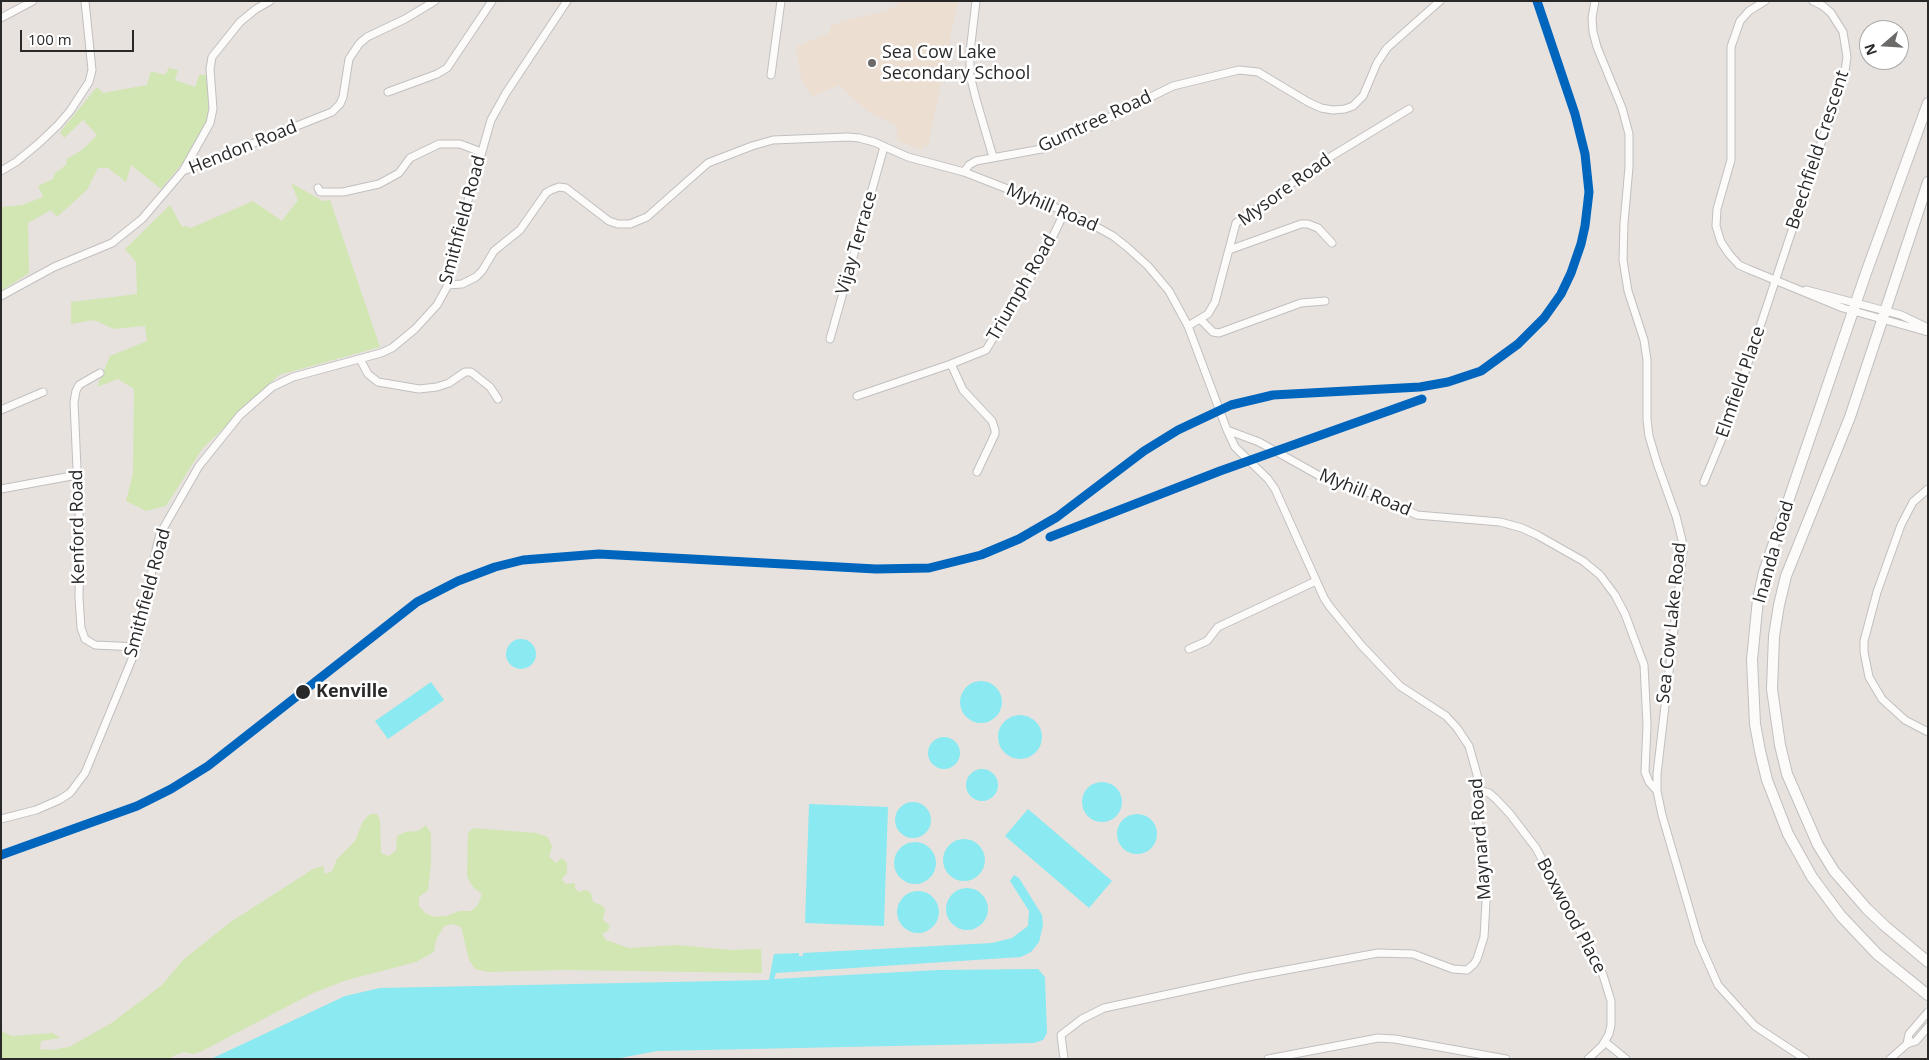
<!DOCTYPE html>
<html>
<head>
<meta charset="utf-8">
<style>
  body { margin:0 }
  #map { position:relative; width:1929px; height:1060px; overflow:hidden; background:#e8e2de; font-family:"Open Sans",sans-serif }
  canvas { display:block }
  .frame { position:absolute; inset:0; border:2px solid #292929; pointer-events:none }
  .north { position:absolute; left:1859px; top:20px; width:50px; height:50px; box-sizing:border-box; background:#fff; border:1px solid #a9a9a9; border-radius:50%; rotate:251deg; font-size:14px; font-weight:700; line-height:20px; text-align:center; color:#292929 }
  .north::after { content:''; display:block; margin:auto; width:18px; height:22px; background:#6c6a68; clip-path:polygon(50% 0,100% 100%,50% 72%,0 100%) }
  .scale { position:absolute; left:20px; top:30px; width:114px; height:22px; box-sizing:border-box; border:2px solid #292929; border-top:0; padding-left:6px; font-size:15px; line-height:18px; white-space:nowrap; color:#292929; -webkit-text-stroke:4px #fff; paint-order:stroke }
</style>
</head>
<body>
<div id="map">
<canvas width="1929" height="1060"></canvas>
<div class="frame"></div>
<div class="north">N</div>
<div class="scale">100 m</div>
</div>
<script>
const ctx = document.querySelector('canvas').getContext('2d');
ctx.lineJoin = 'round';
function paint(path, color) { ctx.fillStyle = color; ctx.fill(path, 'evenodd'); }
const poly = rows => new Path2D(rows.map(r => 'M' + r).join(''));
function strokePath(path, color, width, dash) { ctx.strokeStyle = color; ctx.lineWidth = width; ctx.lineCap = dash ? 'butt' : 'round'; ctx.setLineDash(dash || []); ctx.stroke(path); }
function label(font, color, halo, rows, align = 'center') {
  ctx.font = font + ' "Open Sans",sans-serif'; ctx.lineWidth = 5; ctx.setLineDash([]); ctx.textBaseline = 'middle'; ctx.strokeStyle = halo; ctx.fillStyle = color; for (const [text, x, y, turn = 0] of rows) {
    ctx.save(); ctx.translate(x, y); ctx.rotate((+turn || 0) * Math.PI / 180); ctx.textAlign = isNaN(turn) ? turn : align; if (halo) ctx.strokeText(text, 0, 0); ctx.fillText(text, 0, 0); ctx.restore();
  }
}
const education = poly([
  [899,1,958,1,928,146,923,145,922,150,898,141,896,125,867,111,839,85,812,97,801,78,796,47,829,33,831,26,843,21,886,11,898,5]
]);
const green = poly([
  [169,68,178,70,175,80,195,87,199,75,206,75,209,104,207,121,186,159,161,189,131,165,126,182,108,168,98,168,87,190,57,217,51,210,28,223,29,273,1,291,1,207,22,205,43,197,38,186,53,179,55,173,66,165,67,159,83,149,97,135,83,120,64,138,60,132,97,87,103,93,147,85,151,71,165,75],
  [291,183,323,201,330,200,380,347,279,375,202,449,166,506,146,511,126,501,133,473,134,389,118,379,97,387,110,356,147,341,145,326,114,329,94,320,71,324,71,302,137,294,136,262,125,249,170,205,182,227,185,226,191,228,253,201,282,221,298,200],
  [370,814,377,814,380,821,381,853,388,856,396,851,397,836,405,832,418,831,426,825,431,834,431,864,428,890,419,897,419,906,425,913,434,917,447,916,459,911,471,911,478,905,482,894,473,887,467,877,468,833,473,828,536,833,548,837,552,847,549,856,556,863,562,858,567,863,567,873,562,879,565,884,575,883,575,888,579,892,585,890,591,893,593,902,601,905,605,909,603,920,610,926,608,931,602,934,606,940,629,948,677,945,731,950,761,949,762,973,563,970,488,972,475,969,469,960,461,927,453,924,444,926,436,940,434,952,416,962,347,980,313,993,202,1051,193,1054,184,1052,173,1056,170,1059,1,1059,1,1031,12,1036,53,1033,60,1038,41,1041,40,1049,51,1050,69,1047,110,1024,162,985,183,960,229,923,313,869,323,866,325,874,332,871,337,859,355,841,363,821]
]);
const water = poly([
  '506 654a15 15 0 1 1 30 0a15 15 0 1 1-30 0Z',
  '960 702a21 21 0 1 1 42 0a21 21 0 1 1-42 0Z',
  [431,682,444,700,388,739,375,721],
  '998 737a22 22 0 1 1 44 0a22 22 0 1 1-44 0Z',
  '928 753a16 16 0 1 1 32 0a16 16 0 1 1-32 0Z',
  '966 785a16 16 0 1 1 32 0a16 16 0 1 1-32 0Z',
  '1082 802a20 20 0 1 1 40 0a20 20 0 1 1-40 0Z',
  '895 820a18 18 0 1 1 36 0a18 18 0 1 1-36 0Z',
  [809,804,888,807,884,926,805,923],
  [1028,809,1112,881,1089,908,1005,836],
  '1117 834a20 20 0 1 1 40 0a20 20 0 1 1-40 0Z',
  '943 860a21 21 0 1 1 42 0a21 21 0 1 1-42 0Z',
  '894 863a21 21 0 1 1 42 0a21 21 0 1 1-42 0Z',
  [1014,875,1019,878,1042,915,1043,925,1039,942,1031,952,1021,957,776,973,774,979,938,970,1038,969,1045,977,1047,1033,1043,1040,1034,1043,657,1051,615,1059,211,1059,345,996,380,988,769,980,774,954,799,953,799,956,803,956,803,953,992,943,1012,938,1028,926,1029,911,1010,881],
  '946 909a21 21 0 1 1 42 0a21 21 0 1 1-42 0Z',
  '897 912a21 21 0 1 1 42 0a21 21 0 1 1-42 0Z'
]);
const minor = poly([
  [976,1,970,52,970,75,976,99,993,157],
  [1595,1,1592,18,1593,32,1597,47,1622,108,1629,134,1629,167,1624,223,1623,260,1628,291,1644,340,1647,360,1647,420,1649,436,1657,463,1676,516,1682,540,1683,552,1657,774,1657,791,1662,815,1699,942,1718,985,1755,1026,1805,1059],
  [1765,1,1749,11,1740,21,1731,47,1731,160,1717,209,1716,226,1721,242,1729,254,1739,265,1748,269,1843,308,1928,332],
  [1,18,33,1],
  [771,75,781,1],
  [388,92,437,74,447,68,492,1],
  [1,171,16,162,38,144,58,125,70,111,89,82,92,70,85,1],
  [183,171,210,123,213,109,210,69,212,57,240,22,256,9,270,1],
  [964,172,969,165,976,161,1047,148,1173,86,1239,70,1258,72,1308,102,1321,108,1333,110,1345,109,1353,106,1363,96,1377,63,1387,48,1440,1],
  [318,188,320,192,343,192,379,184,399,173,410,158,439,144,460,144,481,152],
  [1229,250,1301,224,1308,224,1318,228,1332,243],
  [448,285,462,284,476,277,482,271,494,251,520,230,546,193,551,190,559,187,566,188,609,221,618,224,630,224,647,217,708,163,752,146,773,140,848,137,859,138,874,142,908,157,964,172,1077,216,1113,236,1127,247,1148,266,1169,291,1188,326,1227,430,1259,442,1327,480,1373,494,1417,515,1500,522,1522,528,1537,535,1583,561,1600,575,1615,595,1625,614,1644,665,1647,725,1645,772,1649,782,1657,791],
  [1806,290,1901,315,1928,328],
  [1,296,54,267,112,243,142,219,183,171,332,112,340,104,343,97,349,59,359,44,367,37,405,19,435,1],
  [1200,319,1213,332,1219,333,1301,303,1325,301],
  [1188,326,1208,314,1215,302,1236,223,1322,162,1409,109],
  [830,339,884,147],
  [360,359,368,374,378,382,419,389,437,387,449,383,465,372,471,372,490,387,498,399],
  [951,364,963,390,992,421,995,430,995,434,977,472],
  [100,373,79,385,76,391,74,402,80,535,79,597,81,628,85,639,95,645,137,647],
  [857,396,951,364,986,350,1044,255,1065,211],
  [1,410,43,392],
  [1704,482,1727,426,1845,71,1847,57,1843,32,1831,13,1823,6,1813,1],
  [1,489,77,475],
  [1928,489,1913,502,1901,525,1877,592,1864,641,1864,652,1869,677,1882,699,1905,720,1928,732],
  [1189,649,1207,641,1218,627,1316,581],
  [1478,790,1489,793,1496,799,1510,814,1536,848,1603,975,1611,1001,1611,1025,1609,1034,1602,1046,1588,1059],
  [1,819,36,810,59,800,70,793,85,773,137,647,156,550,160,534,199,466,240,415,272,387,293,377,381,353,392,348,415,329,437,305,448,285,467,204,491,120,506,93,567,1],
  [1605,1042,1626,1059],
  [1907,1044,1909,1034,1928,1012],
  [1064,1059,1061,1035,1082,1019,1104,1008,1248,977,1378,953,1413,954,1453,969,1467,970,1474,964,1477,959,1484,937,1487,884,1485,861,1478,819,1478,778,1469,746,1457,728,1446,716,1400,686,1362,646,1330,607,1324,598,1275,489,1268,479,1235,447,1227,430],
  [1268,1059,1378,1038,1395,1039,1506,1059],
  [1890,1059,1907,1044,1916,1041,1928,1027]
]);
const secondary = poly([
  [1928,103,1866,273,1764,572,1758,599,1752,660,1755,724,1760,751,1767,780,1788,834,1812,877,1841,916,1877,954,1928,995],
  [1928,182,1850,417,1786,576,1779,605,1774,636,1772,689,1780,745,1787,774,1818,845,1834,871,1867,909,1885,926,1928,962]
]);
const rail1 = poly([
  [1050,537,1220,471,1422,399],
  [1,855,137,806,171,789,208,766,417,602,458,581,495,567,523,560,599,554,876,569,929,568,981,555,1019,539,1057,517,1144,451,1178,430,1231,405,1273,395,1420,387,1448,382,1481,371,1518,344,1544,318,1561,294,1571,273,1581,244,1585,226,1589,192,1585,154,1575,114,1537,1]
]);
const markers = [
  [872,63,5,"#6c6a68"],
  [303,692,8,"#292929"]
];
const poiNames = [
  ["Sea Cow Lake",882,53],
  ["Secondary School",882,74]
];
const streetNames = [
  ["Gumtree Road",1095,122,-25],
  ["Hendon Road",243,148,-22],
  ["Beechfield Crescent",1818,150,-72],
  ["Mysore Road",1285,190,-36],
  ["Myhill Road",1052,208,23],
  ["Smithfield Road",463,220,-75],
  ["Vijay Terrace",857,243,-74],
  ["Triumph Road",1022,288,-60],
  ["Elmfield Place",1741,382,-71],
  ["Myhill Road",1365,493,22],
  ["Kenford Road",78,527,-91],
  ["Inanda Road",1774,552,-74],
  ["Smithfield Road",148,593,-75],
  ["Sea Cow Lake Road",1672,623,-84],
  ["Maynard Road",1481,839,-94],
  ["Boxwood Place",1571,916,62]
];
const stopNames = [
  ["Kenville",316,692]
];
paint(education, '#ecded1');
paint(green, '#d1e6b3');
paint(water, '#8ae9f1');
strokePath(minor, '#c1bfc0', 9);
strokePath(secondary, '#c1bfc0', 12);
strokePath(minor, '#fcfbfa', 7);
strokePath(secondary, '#fcfbfa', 10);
strokePath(rail1, '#0065bd', 9);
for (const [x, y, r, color] of markers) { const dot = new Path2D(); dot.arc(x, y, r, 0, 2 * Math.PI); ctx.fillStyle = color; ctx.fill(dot); strokePath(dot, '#fff', 2); }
label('18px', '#292929', '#fff', poiNames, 'left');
label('18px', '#292929', '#fff', streetNames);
label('bold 18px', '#292929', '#fff', stopNames, 'left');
</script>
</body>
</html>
